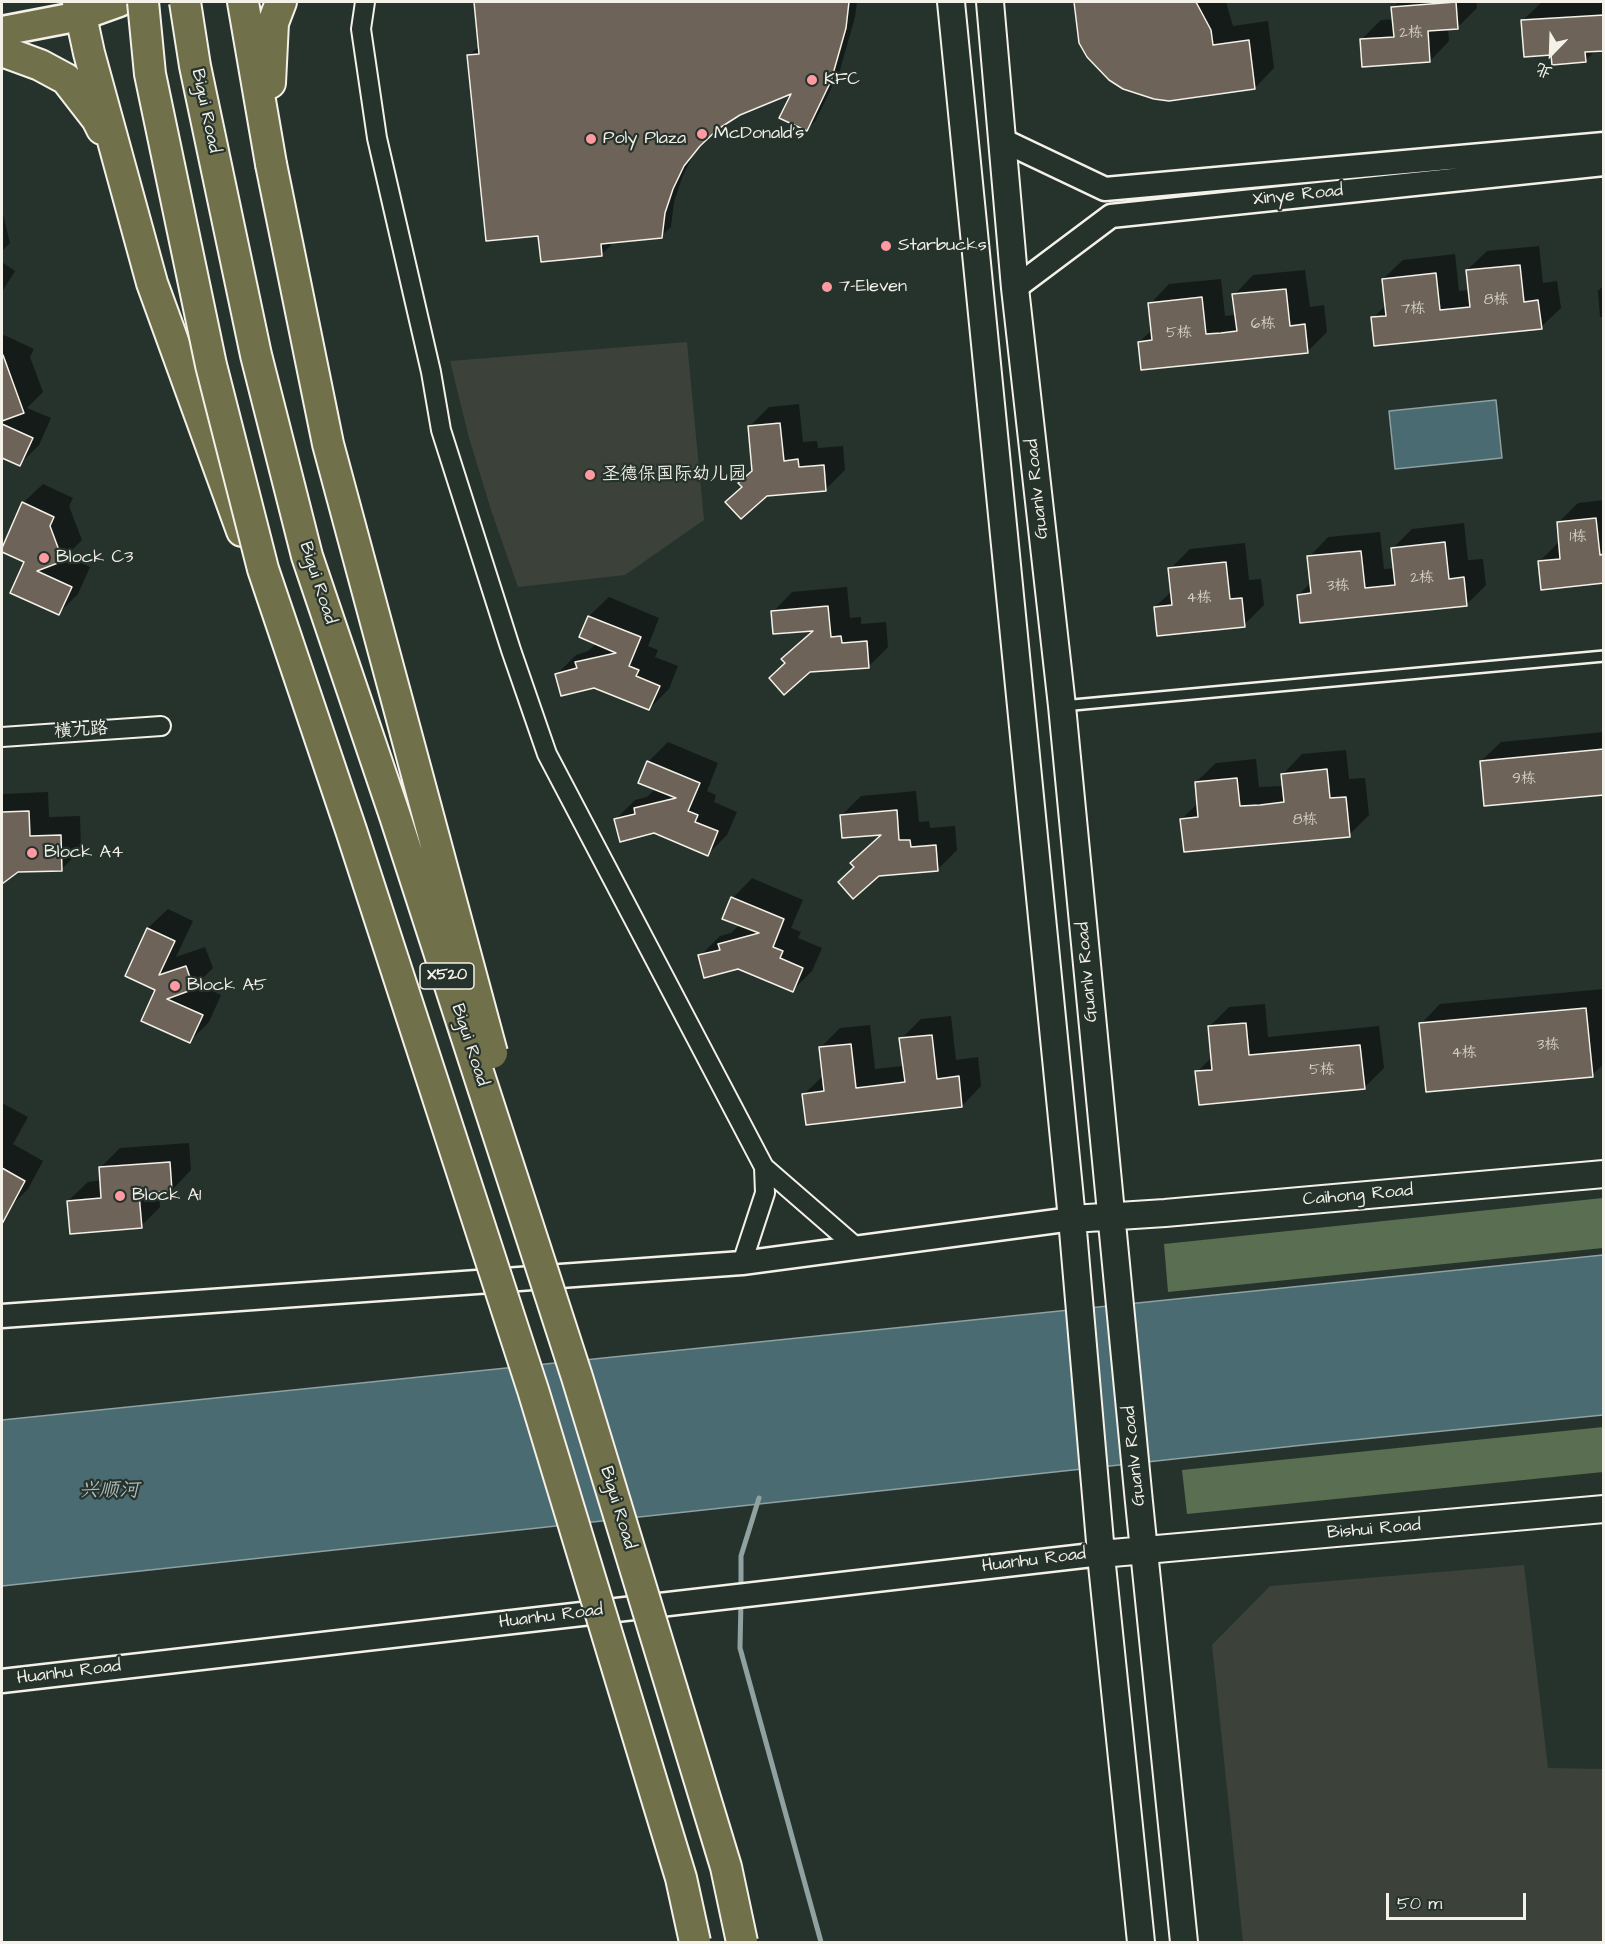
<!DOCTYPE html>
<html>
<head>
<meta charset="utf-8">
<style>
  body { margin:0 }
  #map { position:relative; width:1605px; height:1944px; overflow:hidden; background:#26332d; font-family:"Architects Daughter","LXGW WenKai TC",sans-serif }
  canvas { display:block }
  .frame { position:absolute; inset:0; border:3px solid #f4f1e8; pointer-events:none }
  .north { position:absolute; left:1521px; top:24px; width:60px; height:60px; -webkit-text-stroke:4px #26332d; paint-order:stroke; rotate:203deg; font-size:16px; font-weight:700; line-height:24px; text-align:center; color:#f4f1e8 }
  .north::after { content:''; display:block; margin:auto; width:21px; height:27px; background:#f4f1e8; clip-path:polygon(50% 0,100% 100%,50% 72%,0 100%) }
  .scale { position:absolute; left:1386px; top:1893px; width:140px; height:27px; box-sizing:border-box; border:3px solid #f4f1e8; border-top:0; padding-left:8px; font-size:18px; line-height:21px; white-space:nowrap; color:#f4f1e8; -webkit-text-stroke:4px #26332d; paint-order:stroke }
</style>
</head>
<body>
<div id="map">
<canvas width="1605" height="1944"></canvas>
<div class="frame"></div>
<div class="north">北</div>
<div class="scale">50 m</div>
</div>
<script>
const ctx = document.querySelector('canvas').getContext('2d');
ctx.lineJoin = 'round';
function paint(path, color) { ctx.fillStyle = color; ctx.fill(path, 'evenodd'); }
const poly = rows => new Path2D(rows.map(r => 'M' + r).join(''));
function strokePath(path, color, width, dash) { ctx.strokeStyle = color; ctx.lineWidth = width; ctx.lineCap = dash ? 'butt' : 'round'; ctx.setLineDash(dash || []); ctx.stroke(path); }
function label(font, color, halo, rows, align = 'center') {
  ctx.font = font + ' "Architects Daughter","LXGW WenKai TC",sans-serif'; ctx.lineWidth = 4.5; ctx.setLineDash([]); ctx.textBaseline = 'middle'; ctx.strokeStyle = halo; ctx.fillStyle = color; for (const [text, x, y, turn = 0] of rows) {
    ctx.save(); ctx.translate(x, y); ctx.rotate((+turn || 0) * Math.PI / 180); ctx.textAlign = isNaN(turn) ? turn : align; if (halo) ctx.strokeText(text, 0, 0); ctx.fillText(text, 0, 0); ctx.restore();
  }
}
const built = poly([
  [687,342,704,520,625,575,518,587,492,513,469,438,450,361],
  [1524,1565,1548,1768,1603,1769,1603,1942,1243,1942,1212,1645,1270,1586]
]);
const green = poly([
  [1603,1198,1603,1248,1168,1292,1164,1244],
  [1603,1427,1603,1472,1187,1514,1182,1470]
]);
const water = poly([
  [1496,400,1502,458,1395,469,1389,411,1496,400],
  [1603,1255,1603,1415,1313,1444,2,1586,2,1420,1603,1255]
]);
const shadow = poly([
  [475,2,857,2,855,17,840,70,816,120,807,129,794,91,739,114,717,128,707,138,693,155,682,178,674,202,671,227,661,236,611,241,611,245,601,255,539,234,468,56,480,46],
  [1075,2,1226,2,1233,26,1268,21,1274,68,1255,88,1169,99,1138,94,1110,79,1081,43],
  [1399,2,1476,2,1477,8,1457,28,1448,28,1449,41,1430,61,1361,40,1381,20,1394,19,1393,7],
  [1542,2,1604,2,1604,49,1596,50,1585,61,1522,21],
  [2,210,10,243,2,251],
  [1539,246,1543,283,1557,281,1561,308,1541,327,1373,318,1386,305,1383,279,1403,260,1455,254,1459,291,1470,290,1467,270,1487,251],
  [2,262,15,271,2,292],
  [1305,270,1310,307,1324,305,1327,332,1307,352,1139,342,1153,329,1150,304,1169,284,1221,279,1225,316,1236,315,1234,295,1253,275],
  [1604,285,1604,317,1600,317,1598,291],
  [4,335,34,349,30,357,43,392,27,408,51,418,39,445,19,465,2,456,2,338],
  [799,404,803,442,817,441,818,448,843,446,845,470,825,490,743,486,740,483,753,470,749,427,769,407],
  [43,484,73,498,69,506,82,540,66,556,90,567,78,594,59,613,26,562,2,551,23,503],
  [1604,500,1604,582,1540,561,1560,541,1558,523,1578,503],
  [1464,523,1468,560,1483,559,1486,585,1466,605,1298,596,1311,582,1309,557,1328,537,1380,532,1384,569,1395,568,1393,548,1412,529],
  [1245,543,1249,580,1261,579,1264,605,1244,625,1155,607,1172,591,1170,569,1190,549],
  [847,587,850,618,861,617,861,624,886,622,888,647,869,666,786,662,784,659,814,629,773,612,792,592],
  [609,597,659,618,648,646,658,650,655,657,678,666,669,689,649,709,594,686,557,674,576,655,588,651,597,643,581,636,589,616],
  [1604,732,1604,794,1481,761,1501,742],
  [668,742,718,763,707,791,716,795,714,802,737,812,727,835,708,854,654,832,615,820,635,800,647,797,656,788,648,762],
  [1346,750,1349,779,1365,778,1369,815,1349,835,1182,819,1198,803,1196,782,1216,763,1256,759,1259,787,1281,786,1284,785,1283,774,1302,754],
  [916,791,919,822,929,821,930,828,955,826,957,850,937,870,855,866,852,863,883,833,841,816,861,796],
  [48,792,49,817,80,816,81,849,62,869,18,871,2,882,2,794],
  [752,878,803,900,791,928,801,932,798,938,822,948,812,971,793,990,738,968,700,956,720,936,731,933,740,924,733,898],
  [168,909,193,921,176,957,205,947,213,968,197,984,221,995,209,1022,190,1041,157,990,127,976,148,928],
  [1604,989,1604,1064,1592,1075,1421,1024,1440,1004],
  [1265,1004,1268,1037,1379,1026,1384,1068,1364,1088,1197,1072,1212,1057,1209,1027,1229,1007],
  [951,1016,956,1060,978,1057,981,1086,962,1106,804,1094,824,1075,820,1048,840,1028,870,1025,875,1069,904,1066,901,1039,921,1019],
  [2,1103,28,1117,13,1144,43,1161,28,1189,9,1208,2,1204],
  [189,1143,191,1170,172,1190,159,1191,160,1207,141,1226,68,1201,88,1182,102,1180,100,1168,120,1148]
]);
const stream = poly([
  [741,1591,741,1556,759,1498],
  [741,1600,740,1648,821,1942]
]);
const building = poly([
  [474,2,849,2,846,28,831,81,807,131,779,118,791,94,740,115,718,129,700,146,684,166,673,189,665,213,662,238,601,244,602,256,541,262,538,236,486,241,467,55,479,54,474,2],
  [1074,2,1196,2,1211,30,1213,45,1249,40,1255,89,1169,101,1154,99,1123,89,1109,80,1087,57,1079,43,1074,2],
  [1456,2,1458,29,1428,31,1430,62,1362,67,1360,39,1394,37,1391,7,1456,2],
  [1604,15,1604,51,1585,52,1586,62,1552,65,1551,55,1524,57,1521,20,1604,15],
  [1520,265,1524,302,1538,300,1542,329,1374,346,1371,317,1386,316,1382,279,1436,273,1440,310,1470,307,1466,270,1520,265],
  [1286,289,1290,326,1305,324,1308,353,1141,370,1138,342,1152,340,1148,303,1202,297,1206,334,1221,333,1237,331,1232,294,1286,289],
  [3,355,24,413,2,421,2,356,3,355],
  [780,423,784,461,798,459,799,467,824,465,826,491,767,496,741,519,725,502,742,487,738,483,752,471,748,426,780,423],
  [2,424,33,438,20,466,2,458,2,424],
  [22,502,54,517,50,526,63,561,37,571,72,587,59,615,10,593,24,562,2,552,2,548,22,502],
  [1596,518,1600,555,1604,554,1604,583,1541,590,1538,561,1560,559,1557,522,1596,518],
  [1445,542,1449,579,1464,577,1467,606,1300,623,1297,595,1311,593,1307,556,1361,551,1365,588,1395,585,1391,548,1445,542],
  [1226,562,1230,599,1242,598,1245,627,1157,636,1154,607,1172,605,1168,568,1226,562],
  [828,606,831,637,841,636,842,643,867,641,869,668,810,672,784,695,769,678,785,663,781,659,813,631,773,634,771,611,828,606],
  [588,616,641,637,629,666,639,670,636,676,660,686,649,710,594,688,561,696,555,674,577,668,575,662,616,653,579,637,588,616],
  [1604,749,1604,795,1484,806,1480,761,1604,749],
  [647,761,700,783,688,811,698,815,695,822,718,831,708,856,654,833,620,842,614,819,635,814,634,808,676,798,638,783,647,761],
  [1327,769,1330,798,1346,797,1350,837,1184,852,1180,819,1198,817,1195,782,1237,778,1240,806,1260,805,1284,802,1281,774,1327,769],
  [897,810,899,840,910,840,911,847,936,845,938,871,879,876,853,899,838,882,854,867,850,863,881,835,842,838,840,815,897,810],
  [29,811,30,836,61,835,62,871,18,872,2,884,2,812,29,811],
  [731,897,784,919,773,947,783,951,780,958,803,968,793,992,738,969,704,978,698,955,720,950,718,944,759,933,722,919,731,897],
  [147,928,175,941,159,975,186,966,194,989,167,999,203,1015,190,1043,141,1021,155,990,125,976,147,928],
  [1586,1008,1593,1077,1426,1092,1419,1023,1586,1008],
  [1246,1023,1249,1055,1360,1045,1365,1089,1199,1105,1195,1071,1212,1070,1208,1026,1246,1023],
  [932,1035,937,1079,959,1076,962,1107,806,1125,802,1094,824,1091,819,1047,851,1044,856,1088,881,1085,905,1082,899,1038,932,1035],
  [170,1162,172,1191,139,1194,142,1228,70,1234,67,1201,101,1198,99,1167,170,1162],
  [2,1168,25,1181,2,1224,2,1168]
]);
const service = poly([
  [1062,706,1604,656]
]);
const minor = poly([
  [365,2,361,29,377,138,431,372,441,430,511,650,547,754,764,1167,856,1247],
  [2,737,161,726],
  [742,1263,765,1193,764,1167]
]);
const tertiary = poly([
  [1002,140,1105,189,1604,144],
  [1015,288,1111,216,1604,164],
  [2,1316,742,1263,1072,1219],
  [2,1681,1101,1554]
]);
const secondary = poly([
  [951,2,1072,1219,1102,1565,1141,1942],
  [990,2,1015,288,1062,706,1139,1502,1184,1942],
  [1072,1219,1165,1213,1604,1174],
  [1101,1554,1604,1509]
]);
const primary = poly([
  [2,31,80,16,119,2]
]);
const trunk = poly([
  [78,2,89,53,152,283,242,531],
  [243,2,271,164],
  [2,51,40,65,66,79,97,119,102,129],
  [270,83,273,23,281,2]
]);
const trunkBridge = poly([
  [143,2,150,74,211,365,263,569,351,830,533,1390,681,1878,695,1942],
  [185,2,195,66,256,355,307,556,395,816,577,1377,726,1867,742,1942],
  [271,164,328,444,492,1053]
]);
const markers = [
  [812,80,6,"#ff9aa2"],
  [702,134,6,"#ff9aa2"],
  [591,139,6,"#ff9aa2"],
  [886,246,6,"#ff9aa2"],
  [827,287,6,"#ff9aa2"],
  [590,475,6,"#ff9aa2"],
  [44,558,6,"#ff9aa2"],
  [32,853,6,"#ff9aa2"],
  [175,986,6,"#ff9aa2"],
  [120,1196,6,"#ff9aa2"]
];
const numberNames = [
  ["2栋",1411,34],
  ["8栋",1496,301],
  ["7栋",1413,310],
  ["6栋",1263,325],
  ["5栋",1179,334],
  ["1栋",1578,538],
  ["2栋",1422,579],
  ["3栋",1338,587],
  ["4栋",1199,599],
  ["9栋",1524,780],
  ["8栋",1305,821],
  ["3栋",1548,1046],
  ["4栋",1464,1054],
  ["5栋",1322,1071]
];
const shields = [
  [447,976,54]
];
const shieldNames = [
  ["X520",447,976]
];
const poiNames = [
  ["KFC",824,80],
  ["McDonald's",714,134],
  ["Poly Plaza",603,139],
  ["Starbucks",898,246],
  ["7-Eleven",839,287],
  ["圣德保国际幼儿园",602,475],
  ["Block C3",56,558],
  ["Block A4",44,853],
  ["Block A5",187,986],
  ["Block A1",132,1196]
];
const streetNames = [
  ["Bigui Road",205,111,78],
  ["Xinye Road",1298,196,-6],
  ["Guanlv Road",1038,489,-96],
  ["Bigui Road",317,583,72],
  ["横九路",81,731,-4],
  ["Guanlv Road",1088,972,-95],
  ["Bigui Road",469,1045,72],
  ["Caihong Road",1358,1196,-5],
  ["Guanlv Road",1135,1456,-96],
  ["Bigui Road",617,1508,73],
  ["Bishui Road",1374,1530,-5],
  ["Huanhu Road",1034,1561,-7],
  ["Huanhu Road",551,1617,-7],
  ["Huanhu Road",69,1673,-7]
];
const waterNames = [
  ["兴顺河",109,1492]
];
paint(built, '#3c413a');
paint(green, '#5a6e51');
paint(water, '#4b6b72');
strokePath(water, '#8fa1a1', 1.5);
paint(shadow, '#0007');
strokePath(stream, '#8fa1a1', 5);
paint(building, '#6e6358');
strokePath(building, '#f4f1e8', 1.5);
strokePath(service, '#f4f1e8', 14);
strokePath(minor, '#f4f1e8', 22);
strokePath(tertiary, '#f4f1e8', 27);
strokePath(secondary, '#f4f1e8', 30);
strokePath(primary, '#f4f1e8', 33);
strokePath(trunk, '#f4f1e8', 34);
strokePath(service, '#26332d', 9);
strokePath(minor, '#26332d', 18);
strokePath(tertiary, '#26332d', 22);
strokePath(secondary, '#26332d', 26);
strokePath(primary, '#70704a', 28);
strokePath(trunk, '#70704a', 30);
strokePath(trunkBridge, '#f4f1e8', 34, []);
strokePath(trunkBridge, '#70704a', 30);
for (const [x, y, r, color] of markers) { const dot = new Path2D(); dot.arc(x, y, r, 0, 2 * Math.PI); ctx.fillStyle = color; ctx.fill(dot); strokePath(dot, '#26332d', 2); }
label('15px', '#d2cec4', null, numberNames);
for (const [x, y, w] of shields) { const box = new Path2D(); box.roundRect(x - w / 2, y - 13, w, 26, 4.5); ctx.fillStyle = '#26332d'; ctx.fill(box); strokePath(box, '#f4f1e8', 1.5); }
label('bold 16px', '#f4f1e8', null, shieldNames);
label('18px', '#f4f1e8', '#26332d', poiNames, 'left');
label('18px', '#f4f1e8', '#26332d', streetNames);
label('italic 20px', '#b0bbb9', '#26332d', waterNames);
</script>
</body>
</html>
